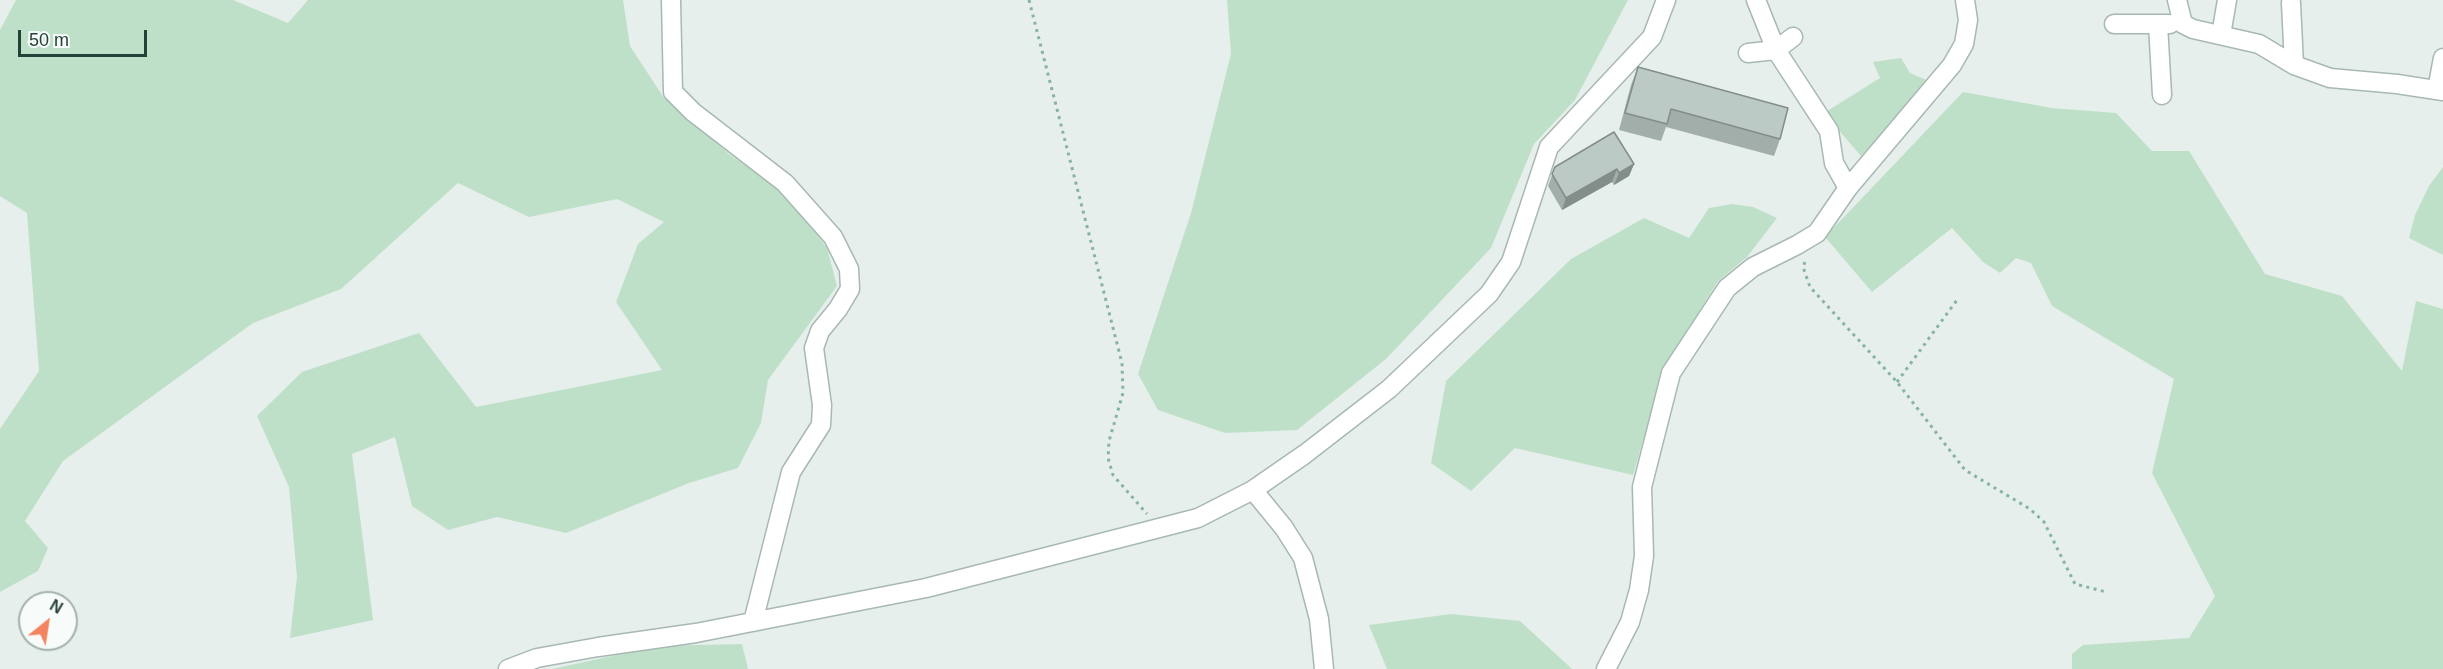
<!DOCTYPE html>
<html>
<head>
<meta charset="utf-8">
<style>
  body { margin:0 }
  #map { position:relative; width:2443px; height:669px; overflow:hidden; background:#e6efeb; font-family:Helvetica,sans-serif }
  canvas { display:block }
  .north { position:absolute; left:18px; top:591px; width:60px; height:60px; box-sizing:border-box; background:#f7fbf9; border:2px solid #a3b1ad; border-radius:50%; rotate:30deg; font-size:16px; font-weight:700; line-height:24px; text-align:center; color:#24423a }
  .north::after { content:''; display:block; margin:auto; width:21px; height:27px; background:#f4845f; clip-path:polygon(50% 0,100% 100%,50% 72%,0 100%) }
  .scale { position:absolute; left:18px; top:30px; width:129px; height:27px; box-sizing:border-box; border:3px solid #24423a; border-top:0; padding-left:8px; font-size:18px; line-height:21px; white-space:nowrap; color:#24423a; -webkit-text-stroke:4px #f7fbf9; paint-order:stroke }
</style>
</head>
<body>
<div id="map">
<canvas width="2443" height="669"></canvas>
<div class="north">N</div>
<div class="scale">50 m</div>
</div>
<script>
const ctx = document.querySelector('canvas').getContext('2d');
ctx.lineJoin = 'round';
function paint(path, color) { ctx.fillStyle = color; ctx.fill(path, 'evenodd'); }
const poly = rows => new Path2D(rows.map(r => 'M' + r).join(''));
function strokePath(path, color, width, dash) { ctx.strokeStyle = color; ctx.lineWidth = width; ctx.lineCap = dash ? 'butt' : 'round'; ctx.setLineDash(dash || []); ctx.stroke(path); }
const green = poly([
  [16,0,233,0,288,23,308,0,623,0,630,46,662,95,729,154,788,195,827,248,837,286,768,380,761,423,738,468,689,483,566,533,497,517,448,530,412,506,395,437,352,454,373,620,290,638,297,577,289,487,257,416,302,372,419,333,476,407,662,370,616,302,638,244,664,222,617,199,529,217,458,183,341,289,253,323,63,461,25,521,48,548,38,571,0,592,0,429,39,371,27,213,0,196,0,30],
  [1227,0,1628,0,1575,100,1534,144,1491,248,1386,359,1297,430,1225,433,1158,410,1138,374,1191,213,1231,54],
  [1901,58,1910,73,1929,81,1861,156,1824,113,1880,78,1873,62],
  [1963,92,2052,108,2116,113,2152,151,2189,151,2265,274,2342,296,2402,371,2416,301,2443,309,2443,669,2072,669,2072,654,2083,645,2189,638,2215,596,2152,473,2174,379,2052,306,2031,263,2016,258,2000,273,1983,262,1952,228,1872,292,1825,237],
  [2443,167,2443,255,2409,238,2415,215,2429,186],
  [1732,204,1753,207,1777,218,1747,257,1718,281,1665,367,1633,475,1515,448,1471,491,1431,463,1446,381,1571,259,1644,218,1689,238,1709,208],
  [1451,614,1520,621,1572,669,1387,669,1369,625],
  [742,644,748,669,552,669,658,646]
]);
const path = poly([
  [1029,0,1122,363,1123,393,1109,441,1108,458,1113,475,1147,514],
  [1805,262,1803,267,1810,287,1897,382,1965,470,2030,509,2044,522,2075,584,2106,592],
  [1897,382,1957,300]
]);
const minor = poly([
  [671,0,673,92,693,112,785,183,833,237,849,269,850,289,838,309,820,331,814,348,822,405,821,425,791,472,753,622],
  [1756,0,1776,50,1829,131,1834,163,1848,188],
  [2177,0,2183,24,2193,29,2259,44,2294,65,2330,78,2397,84,2443,91],
  [2291,3,2294,65],
  [2114,24,2170,24],
  [2158,24,2162,95],
  [2221,35,2227,0],
  [1748,53,1776,50,1793,37],
  [2437,90,2443,58],
  [1253,490,1284,528,1303,558,1319,619,1324,669],
  [508,669,537,658,598,647,696,633,926,588,1198,518,1253,490,1305,454,1389,389,1489,294,1511,262,1549,147,1652,37,1666,0],
  [1606,669,1630,622,1639,590,1644,556,1642,487,1671,373,1727,288,1753,267,1797,245,1817,233,1848,188,1952,65,1964,44,1968,20,1965,0]
]);
const wall = poly([
  [1638,67,1780,139,1774,156,1666,127,1661,141,1619,130,1631,85],
  [1634,164,1629,176,1614,185,1612,182,1562,210,1548,186,1555,167]
]);
const shadedWall = poly([
  [1634,164,1629,176,1614,185,1619,173],
  [1617,169,1612,182,1562,210,1566,198]
]);
const building = poly([
  [1638,67,1788,108,1780,139,1671,109,1667,124,1625,113,1638,67],
  [1614,132,1634,164,1619,173,1617,169,1566,198,1552,174,1555,167,1614,132]
]);
paint(green, '#bfe0c8');
strokePath(minor, '#a8b8b2', 21);
strokePath(path, '#86b3a5', 3, [3, 4.5]);
strokePath(minor, '#fff', 18);
paint(wall, '#a1aea9');
paint(shadedWall, '#838d89');
paint(building, '#bbcac4');
strokePath(building, '#838d89', 1.5);
</script>
</body>
</html>
